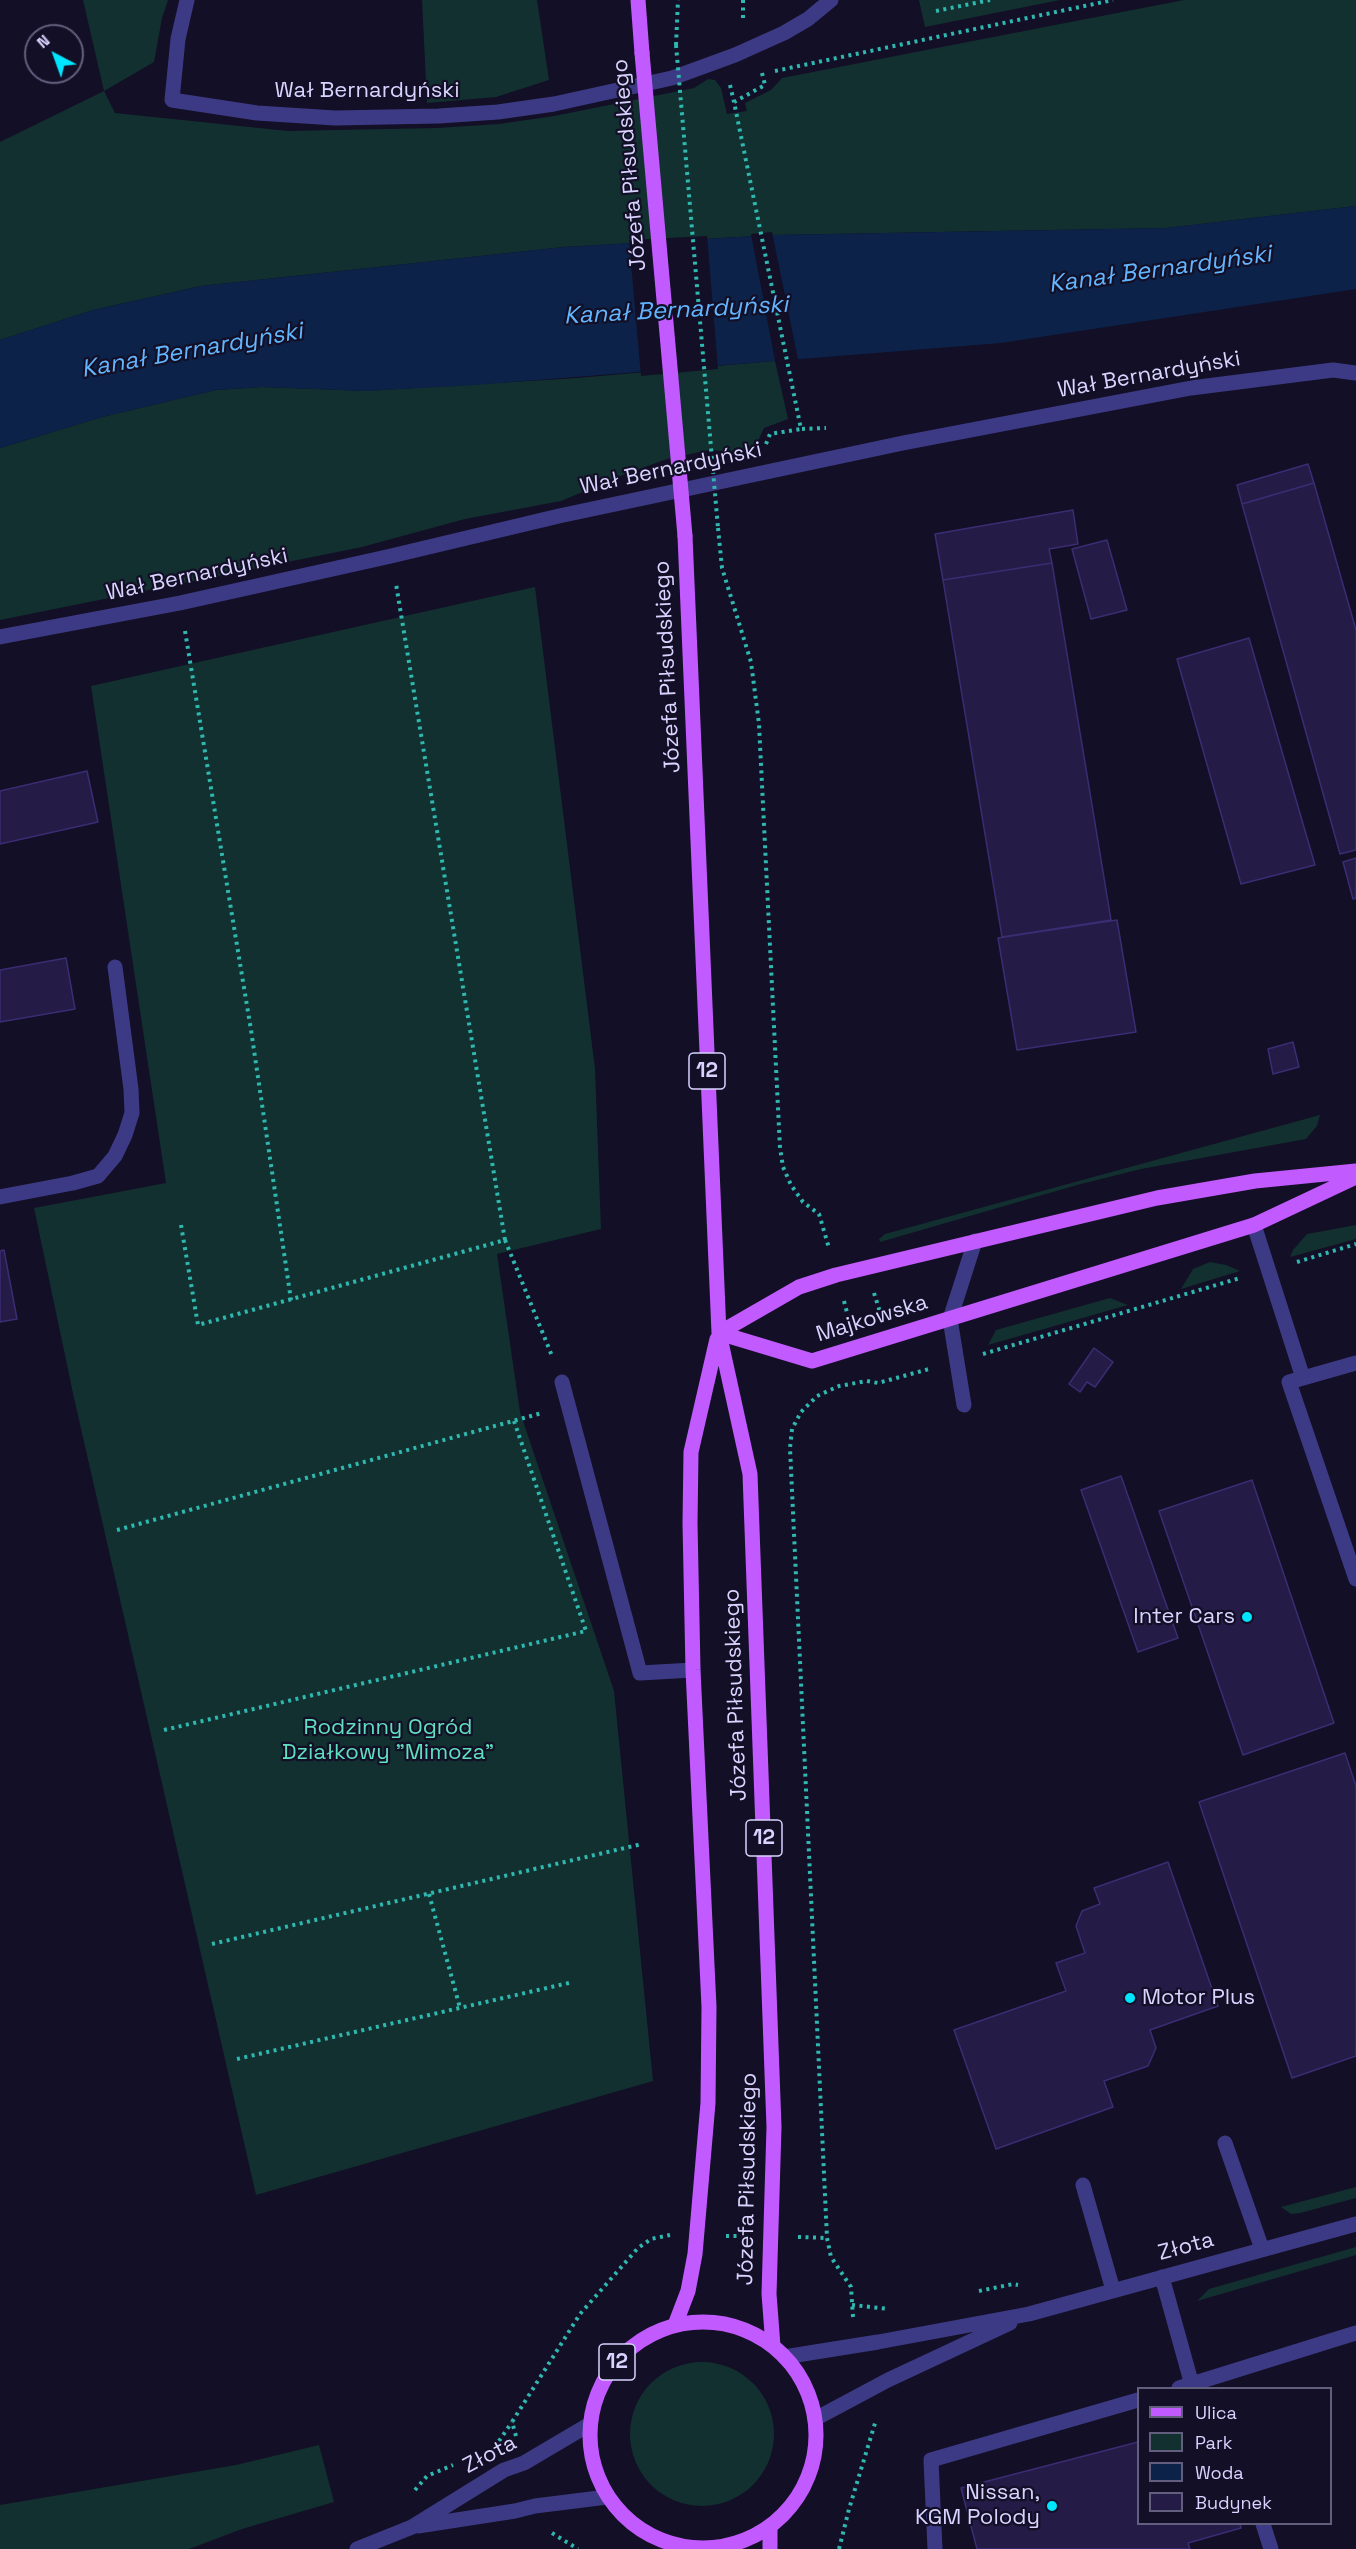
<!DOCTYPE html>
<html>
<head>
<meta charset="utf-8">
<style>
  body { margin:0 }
  #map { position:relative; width:1356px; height:2549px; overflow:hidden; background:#130f26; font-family:"Space Grotesk",sans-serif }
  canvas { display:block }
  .legend { position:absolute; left:1137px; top:2387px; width:195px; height:138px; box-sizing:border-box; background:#130f26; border:2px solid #625e7d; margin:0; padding:8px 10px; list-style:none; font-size:18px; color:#d9d4ff }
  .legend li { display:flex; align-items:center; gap:12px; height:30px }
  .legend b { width:30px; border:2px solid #625e7d }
  .north { position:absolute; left:24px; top:24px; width:60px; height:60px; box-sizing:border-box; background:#130f26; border:2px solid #625e7d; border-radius:50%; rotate:319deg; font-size:16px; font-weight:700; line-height:24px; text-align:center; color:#d9d4ff }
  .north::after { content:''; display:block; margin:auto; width:21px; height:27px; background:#00e5ff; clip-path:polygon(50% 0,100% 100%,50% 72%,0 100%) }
</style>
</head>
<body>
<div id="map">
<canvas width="1356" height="2549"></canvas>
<ul class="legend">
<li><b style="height:8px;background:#c25bff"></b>Ulica</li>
<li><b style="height:16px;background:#12302f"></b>Park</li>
<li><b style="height:16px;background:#0c2248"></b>Woda</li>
<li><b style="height:16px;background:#241b47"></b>Budynek</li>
</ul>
<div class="north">N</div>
</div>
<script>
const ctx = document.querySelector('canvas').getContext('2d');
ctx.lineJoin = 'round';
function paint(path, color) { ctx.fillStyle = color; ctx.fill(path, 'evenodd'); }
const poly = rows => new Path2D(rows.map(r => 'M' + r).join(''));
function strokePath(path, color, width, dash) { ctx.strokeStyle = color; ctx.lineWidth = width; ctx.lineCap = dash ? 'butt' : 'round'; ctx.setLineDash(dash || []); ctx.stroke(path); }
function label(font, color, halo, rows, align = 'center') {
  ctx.font = font + ' "Space Grotesk",sans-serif'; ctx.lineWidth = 4.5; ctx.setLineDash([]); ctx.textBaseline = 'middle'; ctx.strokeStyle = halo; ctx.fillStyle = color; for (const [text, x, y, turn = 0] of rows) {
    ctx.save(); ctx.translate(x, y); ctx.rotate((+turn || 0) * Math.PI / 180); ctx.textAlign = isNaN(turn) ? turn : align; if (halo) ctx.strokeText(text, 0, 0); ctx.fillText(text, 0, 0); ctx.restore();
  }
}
const green = poly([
  [83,0,168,0,162,18,154,62,104,91,115,113,288,131,437,128,499,124,554,116,694,88,708,79,715,80,721,88,727,114,747,111,745,103,771,90,782,78,1184,0,1356,0,1356,206,1166,228,773,235,564,247,201,286,93,310,0,340,0,142,104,91],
  [422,0,537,0,549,80,496,97,427,103],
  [919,0,1060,0,925,27],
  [775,361,788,419,764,428,754,450,734,452,709,450,667,459,628,473,561,501,465,519,362,547,0,620,0,448,102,417,216,390,262,387,366,391,577,378],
  [535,587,595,1069,601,1229,497,1254,520,1412,614,1691,653,2081,256,2195,74,1398,34,1208,166,1183,91,686],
  [1320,1115,1317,1126,1306,1139,1141,1169,1077,1185,880,1242,879,1239,885,1234],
  [1356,1225,1356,1239,1290,1257,1293,1250,1307,1234],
  [1210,1262,1226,1265,1240,1271,1181,1289,1193,1269],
  [1110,1298,1128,1305,988,1345,996,1330],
  [1356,2187,1356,2198,1300,2213,1291,2214,1281,2207],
  [1356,2247,1356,2255,1197,2301,1209,2289],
  '630 2434a72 72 0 1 1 144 0a72 72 0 1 1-144 0Z',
  [319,2445,334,2502,242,2529,189,2549,0,2549,0,2505,236,2465]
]);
const water = poly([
  [1356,206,1356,289,1001,343,475,385,366,391,262,387,216,390,102,417,0,448,0,340,93,310,201,286,564,247,773,235,1166,228]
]);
const pier = poly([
  [772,232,798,359,799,362,776,364,775,361,751,234],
  [707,236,718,369,641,376,629,240]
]);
const building = poly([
  [1308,464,1314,483,1242,504,1237,485,1308,464],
  [1314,483,1356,630,1356,850,1340,854,1242,504,1314,483],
  [1073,510,1078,544,1049,549,1052,563,943,580,935,534,1073,510],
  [1107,540,1127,610,1091,619,1072,549,1107,540],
  [1052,563,1111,920,1002,937,943,580,1052,563],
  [1249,638,1315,865,1241,884,1177,659,1249,638],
  [87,771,98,822,0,844,0,791,87,771],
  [1356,858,1356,898,1353,899,1343,862,1356,858],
  [1117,920,1136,1032,1017,1050,998,938,1117,920],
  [66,958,75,1009,0,1022,0,970,66,958],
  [1293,1042,1299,1067,1273,1074,1268,1049,1293,1042],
  [4,1250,17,1319,0,1322,0,1251,4,1250],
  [1094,1348,1113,1362,1095,1387,1087,1382,1080,1392,1069,1384,1094,1348],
  [1121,1476,1178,1638,1138,1652,1081,1490,1121,1476],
  [1252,1480,1334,1723,1243,1755,1159,1511,1252,1480],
  [1345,1753,1356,1786,1356,2056,1292,2078,1199,1802,1345,1753],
  [1168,1862,1218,2006,1150,2030,1156,2048,1148,2066,1104,2081,1113,2107,996,2149,954,2030,1066,1991,1056,1963,1085,1953,1076,1926,1082,1911,1100,1904,1094,1888,1168,1862],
  [1138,2442,1138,2524,1240,2524,1241,2528,1188,2543,1190,2549,977,2549,961,2488,1138,2442]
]);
const path = poly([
  [743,0,743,20],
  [936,11,990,0],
  [676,45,678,0],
  [775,71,1113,0],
  [762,73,765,85,734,102,801,429,826,428],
  [730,85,734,102],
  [766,444,770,434,801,429],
  [718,528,722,568,751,662,759,724,780,1148,783,1167,791,1185,803,1202,819,1214,829,1248],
  [185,631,251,1030,291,1300],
  [181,1225,198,1325,505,1240,396,584],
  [505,1240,552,1356],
  [1297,1262,1356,1244],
  [874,1293,880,1312],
  [844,1301,849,1320],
  [983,1354,1240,1278],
  [117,1530,542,1413],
  [164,1730,586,1631,514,1421],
  [429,1894,460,2008],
  [212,1944,642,1844],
  [237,2059,573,1982],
  [726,2236,742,2236],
  [798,2237,827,2238],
  [979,2291,1013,2284,1018,2285],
  [852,2305,889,2309],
  [853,2317,851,2287,831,2257,827,2238,790,1448,792,1429,801,1412,817,1396,839,1386,867,1381,878,1383,929,1369],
  [516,2436,512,2422,580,2314,638,2248,651,2239,670,2235],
  [499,2441,512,2422],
  [415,2490,427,2476,453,2465],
  [552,2533,578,2549],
  [839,2549,849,2509,876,2420]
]);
const minor = poly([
  [187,0,178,39,172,100,257,113,335,118,439,116,498,112,554,104,672,78,735,55,784,33,808,19,831,0],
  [0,637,180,603,391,556,559,516,903,443,1191,388,1333,370,1356,373],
  [0,1197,73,1183,98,1176,115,1156,125,1135,132,1113,131,1089,115,967],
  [1254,1225,1303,1378],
  [1356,1363,1289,1382,1356,1579],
  [562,1382,640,1673,693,1670],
  [964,1405,950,1319,975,1241],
  [1225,2143,1262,2249],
  [1083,2185,1113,2290],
  [1162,2277,1192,2385],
  [784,2357,878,2342,1029,2314,1356,2224],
  [1179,2388,1356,2333],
  [815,2419,888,2380,1010,2323],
  [1263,2524,1271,2549],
  [418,2526,515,2511,535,2506,607,2497],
  [357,2549,412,2527,504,2470,524,2463,590,2424],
  [935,2549,931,2460,1138,2400]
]);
const major = poly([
  [638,0,642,53],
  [685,536,719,1333,750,1474,774,2127,769,2294,773,2346],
  [719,1333,812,1361,1254,1225,1356,1177],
  [719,1333,799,1287,836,1275,1157,1198,1255,1181,1356,1171],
  '590 2435a113 113 0 1 1 226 0a113 113 0 1 1-226 0Z',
  [675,2325,688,2291,695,2254,708,2103,709,2007,693,1670,690,1523,691,1452,717,1339],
  [770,2549,770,2527]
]);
const pathBridge = poly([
  [676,45,718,528]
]);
const majorBridge = poly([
  [642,53,685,536]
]);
const markers = [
  [1247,1617,6,"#00e5ff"],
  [1130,1998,6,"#00e5ff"],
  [1052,2506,6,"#00e5ff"]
];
const shields = [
  [707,1071,36],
  [764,1838,36],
  [617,2362,36]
];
const shieldNames = [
  ["12",707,1071],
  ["12",764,1838],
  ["12",617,2362]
];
const streetNames = [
  ["Wał Bernardyński",367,91],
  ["Józefa Piłsudskiego",630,165,-95],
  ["Wał Bernardyński",1149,375,-10],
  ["Wał Bernardyński",671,469,-12],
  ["Wał Bernardyński",197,575,-12],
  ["Józefa Piłsudskiego",668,667,-93],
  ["Majkowska",872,1319,-17],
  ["Józefa Piłsudskiego",736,1695,-92],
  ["Józefa Piłsudskiego",748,2179,-89],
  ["Złota",1186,2247,-15],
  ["Złota",490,2455,-28]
];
const poiNames = [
  ["Inter Cars",1235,1617],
  ["Motor Plus",1142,1998,"left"],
  ["Nissan,",1040,2493],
  ["KGM Polody",1040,2518]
];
const parkNames = [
  ["Rodzinny Ogród",388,1728],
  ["Działkowy \"Mimoza\"",388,1753]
];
const waterNames = [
  ["Kanał Bernardyński",1160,270,-8],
  ["Kanał Bernardyński",676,311,-3],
  ["Kanał Bernardyński",192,351,-10]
];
paint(green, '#12302f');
paint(water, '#0c2248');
paint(pier, '#130f26');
paint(building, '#241b47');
strokePath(building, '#3b2d73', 1.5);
strokePath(path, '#2fb8b0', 4, [3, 4.5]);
strokePath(minor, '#3d3a85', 15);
strokePath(major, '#c25bff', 15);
strokePath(pathBridge, '#2fb8b0', 4, [3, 4.5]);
strokePath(majorBridge, '#c25bff', 15);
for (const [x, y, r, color] of markers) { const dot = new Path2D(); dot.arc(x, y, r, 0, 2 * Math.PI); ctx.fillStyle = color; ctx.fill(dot); strokePath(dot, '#130f26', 2); }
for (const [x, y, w] of shields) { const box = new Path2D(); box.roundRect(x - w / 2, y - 18, w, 36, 4.5); ctx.fillStyle = '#130f26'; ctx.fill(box); strokePath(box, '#d9d4ff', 1.5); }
label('bold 21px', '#d9d4ff', null, shieldNames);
label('22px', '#d9d4ff', '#130f26', streetNames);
label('22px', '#d9d4ff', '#130f26', poiNames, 'right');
label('22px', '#5fe0c0', '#130f26', parkNames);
label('italic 24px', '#62b6ff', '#130f26', waterNames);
</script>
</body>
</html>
